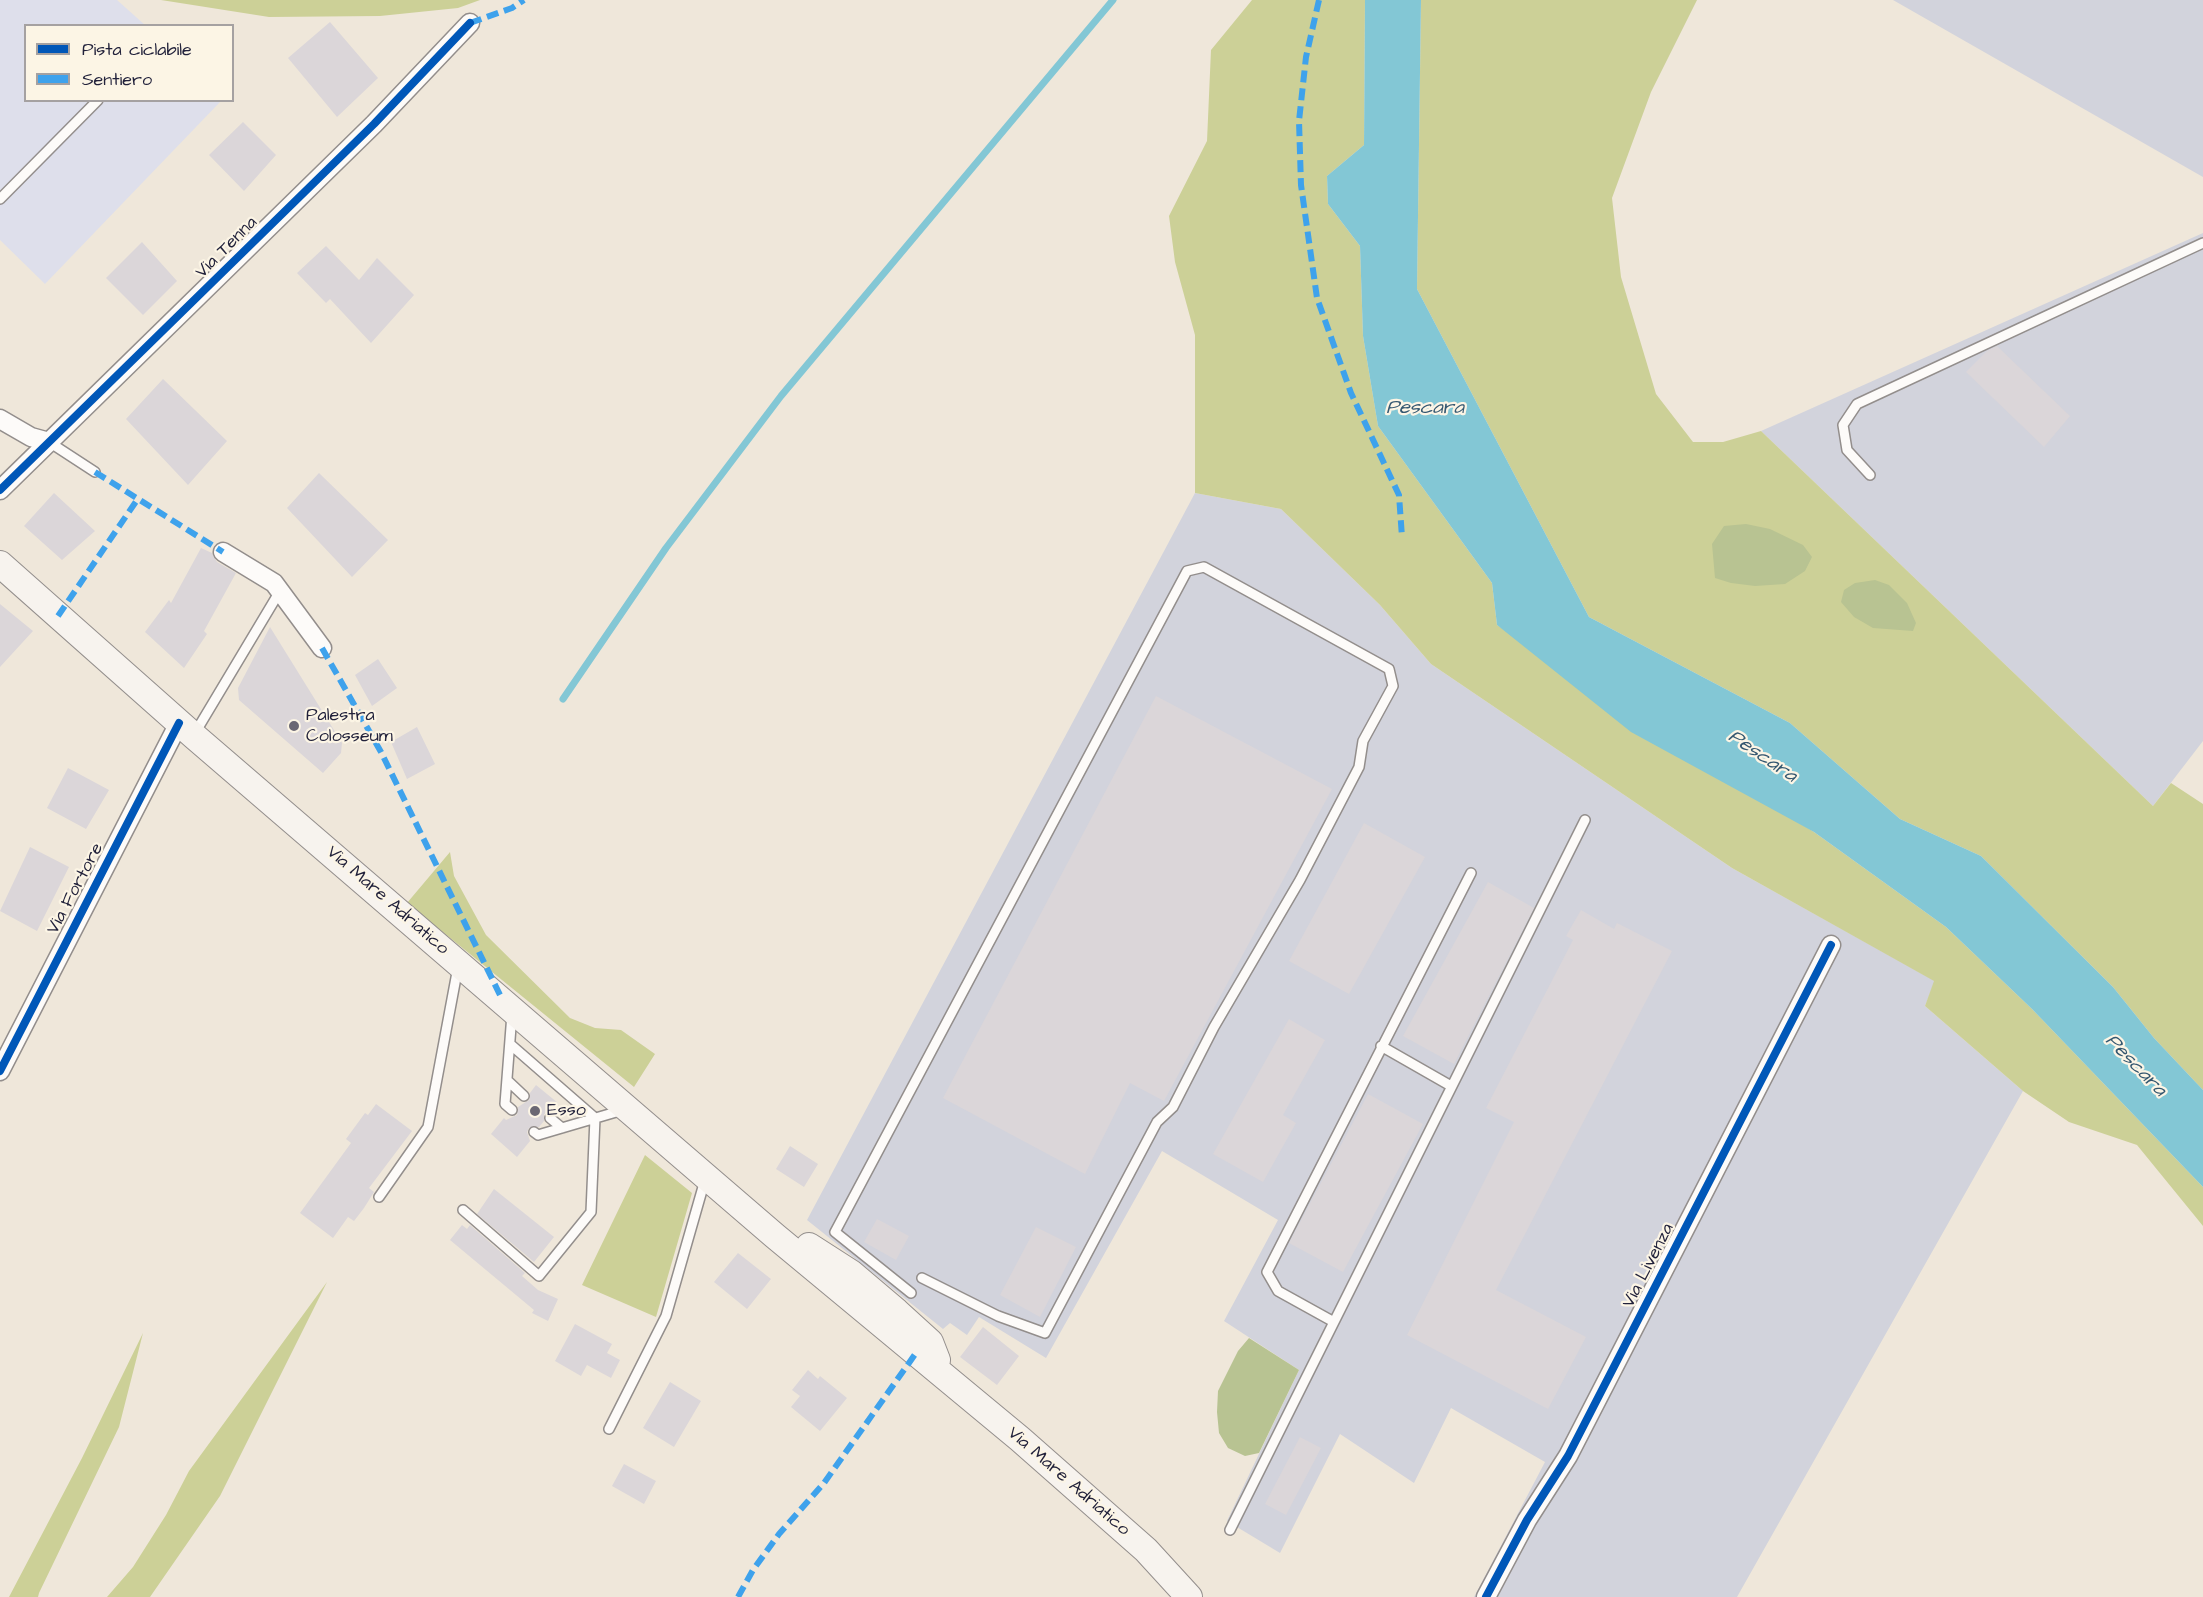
<!DOCTYPE html>
<html>
<head>
<meta charset="utf-8">
<style>
  body { margin:0 }
  #map { position:relative; width:2203px; height:1597px; overflow:hidden; background:#efe7da; font-family:"Architects Daughter",sans-serif }
  canvas { display:block }
  .legend { position:absolute; left:24px; top:24px; width:210px; height:78px; box-sizing:border-box; background:#fcf5e5; border:2px solid #a5a1a1; margin:0; padding:8px 10px; list-style:none; font-size:18px; color:#22223b }
  .legend li { display:flex; align-items:center; gap:12px; height:30px }
  .legend b { width:30px; border:2px solid #a5a1a1 }
</style>
</head>
<body>
<div id="map">
<canvas width="2203" height="1597"></canvas>
<ul class="legend">
<li><b style="height:8px;background:#0057b8"></b>Pista ciclabile</li>
<li><b style="height:8px;background:#3ea2ec"></b>Sentiero</li>
</ul>
</div>
<script>
const ctx = document.querySelector('canvas').getContext('2d');
ctx.lineJoin = 'round';
function paint(path, color) { ctx.fillStyle = color; ctx.fill(path, 'evenodd'); }
const poly = rows => new Path2D(rows.map(r => 'M' + r).join(''));
function strokePath(path, color, width, dash) { ctx.strokeStyle = color; ctx.lineWidth = width; ctx.lineCap = dash ? 'butt' : 'round'; ctx.setLineDash(dash || []); ctx.stroke(path); }
function label(font, color, halo, rows, align = 'center') {
  ctx.font = font + ' "Architects Daughter",sans-serif'; ctx.lineWidth = 4.5; ctx.setLineDash([]); ctx.textBaseline = 'middle'; ctx.strokeStyle = halo; ctx.fillStyle = color; for (const [text, x, y, turn = 0] of rows) {
    ctx.save(); ctx.translate(x, y); ctx.rotate((+turn || 0) * Math.PI / 180); ctx.textAlign = isNaN(turn) ? turn : align; if (halo) ctx.strokeText(text, 0, 0); ctx.fillText(text, 0, 0); ctx.restore();
  }
}
const built = poly([
  [0,0,117,0,145,25,26,26,26,100,221,101,45,284,0,240]
]);
const industrial = poly([
  [1893,0,2203,0,2203,177],
  [2203,233,2203,741,2153,806,1761,431],
  [1195,493,1281,509,1380,605,1431,664,1732,868,1935,981,1925,1006,2023,1091,1737,1597,1474,1597,1545,1462,1451,1408,1414,1483,1340,1434,1280,1553,1227,1521,1299,1370,1224,1321,1278,1220,1162,1151,1046,1358,979,1317,967,1335,950,1323,943,1329,807,1220]
]);
const green = poly([
  [161,0,480,0,458,8,380,16,269,17],
  [1252,0,1365,0,1364,145,1327,176,1328,204,1360,246,1363,336,1378,426,1492,583,1497,625,1814,832,1946,927,2032,1009,2203,1187,2203,1226,2137,1145,2069,1122,2023,1091,1925,1006,1934,981,1732,868,1431,664,1380,605,1281,509,1195,493,1195,335,1175,262,1169,216,1207,141,1211,50],
  [1421,0,1697,0,1651,92,1612,198,1621,277,1656,394,1693,442,1723,442,1761,431,2153,806,2171,783,2203,804,2203,1090,2154,1038,2113,987,1981,856,1900,819,1790,723,1589,617,1417,289],
  [450,852,454,876,486,935,570,1018,595,1028,621,1030,655,1054,634,1087,407,903],
  [645,1155,692,1193,656,1317,582,1285],
  [327,1282,220,1496,150,1597,107,1597,133,1567,166,1515,189,1471],
  [143,1333,119,1427,39,1593,38,1597,9,1597,82,1458]
]);
const forest = poly([
  [1746,524,1770,529,1803,545,1812,557,1805,571,1785,584,1755,586,1731,583,1715,578,1712,544,1724,526],
  [1875,580,1889,585,1907,603,1916,623,1913,631,1873,628,1854,617,1841,602,1844,590,1855,583],
  [1249,1338,1299,1370,1259,1453,1245,1456,1228,1448,1219,1433,1217,1412,1218,1391,1238,1351]
]);
const water = poly([
  [1365,0,1421,0,1417,289,1589,617,1790,723,1900,819,1981,856,2113,987,2154,1038,2203,1090,2203,1187,2032,1009,1946,927,1814,832,1631,732,1497,625,1492,583,1378,426,1363,336,1360,246,1328,204,1327,176,1364,145]
]);
const stream = poly([
  [563,699,666,548,781,396,1113,0]
]);
const building = poly([
  [330,22,378,78,337,117,288,58],
  [243,122,276,155,244,191,209,155],
  [142,242,177,281,143,315,106,278],
  [326,246,359,280,377,258,414,295,371,343,330,299,326,303,297,273],
  [1997,346,2070,416,2044,447,1966,372,1987,351],
  [163,379,227,441,188,485,126,419],
  [319,473,388,540,352,577,287,508],
  [54,493,95,531,62,560,24,526],
  [201,548,212,553,217,562,236,573,204,631,207,634,184,668,145,632,169,600,171,603],
  [0,604,33,631,0,667],
  [270,627,342,743,341,753,323,773,239,700,238,688],
  [378,659,397,688,372,706,355,675],
  [1156,696,1332,789,1164,1101,1130,1083,1085,1174,943,1098],
  [417,727,435,764,407,779,391,742],
  [68,768,109,790,86,829,47,808],
  [1364,823,1425,857,1349,994,1289,961],
  [30,847,69,867,37,931,0,911],
  [1488,882,1534,908,1454,1064,1403,1036],
  [1581,910,1614,929,1617,923,1672,951,1496,1290,1586,1337,1548,1409,1407,1335,1514,1122,1486,1108,1573,940,1566,936],
  [1289,1019,1325,1040,1283,1115,1296,1123,1263,1182,1213,1154],
  [536,1085,558,1103,552,1112,544,1114,544,1121,539,1127,529,1128,527,1132,530,1141,517,1157,491,1134,504,1118,506,1120,517,1115,518,1107,529,1100,530,1093],
  [1368,1094,1423,1124,1343,1272,1289,1243],
  [376,1104,412,1131,369,1188,374,1192,364,1208,354,1221,348,1217,333,1238,300,1213,351,1143,346,1139,365,1113,368,1115],
  [790,1146,818,1164,804,1187,776,1169],
  [494,1189,554,1237,534,1262,477,1214],
  [877,1219,909,1236,896,1260,864,1242],
  [462,1225,467,1229,470,1225,525,1273,522,1276,538,1290,558,1299,548,1321,532,1313,534,1310,450,1240],
  [1036,1227,1076,1247,1040,1317,1000,1295],
  [738,1253,771,1279,747,1309,714,1282],
  [575,1324,612,1344,607,1353,620,1360,611,1378,587,1365,581,1376,555,1361],
  [983,1327,1019,1356,997,1385,960,1357],
  [808,1370,818,1379,820,1376,847,1398,820,1431,791,1407,800,1396,792,1390],
  [670,1382,701,1401,674,1447,643,1428],
  [1300,1437,1321,1448,1286,1515,1265,1504],
  [624,1464,656,1481,644,1504,612,1486]
]);
const service = poly([
  [0,199,98,100],
  [49,442,95,472],
  [1870,475,1847,450,1843,425,1857,404,2203,243],
  [195,733,280,591],
  [1381,1046,1451,1086],
  [507,1080,524,1096],
  [512,1110,505,1104,512,1014],
  [550,1118,562,1128],
  [534,1132,538,1135,623,1110],
  [379,1197,428,1127,458,967],
  [463,1210,539,1276,591,1212,595,1118,510,1044],
  [911,1293,835,1232,1187,571,1204,567,1389,669,1393,686,1363,741,1359,767,1300,880,1214,1027,1173,1107,1157,1122,1045,1333,998,1316,922,1278],
  [1334,1322,1278,1291,1267,1272,1471,873],
  [609,1429,666,1316,705,1180],
  [1230,1530,1585,820]
]);
const minor = poly([
  [0,419,31,437,49,442],
  [0,490,374,124,470,23],
  [223,552,274,583,322,648],
  [0,1071,179,723],
  [1486,1597,1527,1520,1568,1456,1831,945]
]);
const secondary = poly([
  [0,564,194,736,775,1236,1020,1439,1146,1550,1189,1597],
  [809,1246,851,1273,897,1312,930,1342,937,1360]
]);
const quiet = poly([
  [1319,0,1306,57,1299,121,1301,185,1317,298,1351,393,1399,495,1402,537],
  [470,23,512,8,524,0],
  [95,472,223,552],
  [58,616,137,500],
  [322,648,381,752,502,999],
  [738,1597,753,1570,779,1534,824,1483,916,1353]
]);
const cycleway = poly([
  [0,490,374,124,470,23],
  [0,1071,179,723],
  [1486,1597,1527,1520,1568,1456,1831,945]
]);
const markers = [
  [294,726,6,"#6a6773"],
  [535,1111,6,"#6a6773"]
];
const streetNames = [
  ["Via Tenna",227,248,-45],
  ["Via Fortore",76,889,-62],
  ["Via Mare Adriatico",387,901,41],
  ["Via Livenza",1649,1266,-63],
  ["Via Mare Adriatico",1068,1482,41]
];
const poiNames = [
  ["Palestra",306,716],
  ["Colosseum",306,737],
  ["Esso",547,1111]
];
const waterNames = [
  ["Pescara",1425,409],
  ["Pescara",1762,757,34],
  ["Pescara",2135,1066,46]
];
paint(built, '#dedfeb');
paint(industrial, '#d2d3dc');
paint(green, '#ccd097');
paint(forest, '#b8c392');
paint(water, '#83c7d5');
strokePath(stream, '#83c7d5', 7);
paint(building, '#dbd6d9');
strokePath(service, '#938e8c', 12);
strokePath(minor, '#938e8c', 21);
strokePath(secondary, '#938e8c', 28);
strokePath(service, '#fdfbf9', 9);
strokePath(minor, '#fdfbf9', 18);
strokePath(secondary, '#f7f3ee', 26);
strokePath(quiet, '#3ea2ec', 6, [12, 6]);
strokePath(cycleway, '#0057b8', 8);
for (const [x, y, r, color] of markers) { const dot = new Path2D(); dot.arc(x, y, r, 0, 2 * Math.PI); ctx.fillStyle = color; ctx.fill(dot); strokePath(dot, '#fcf5e5', 2); }
label('18px', '#22223b', '#fcf5e5', streetNames);
label('18px', '#22223b', '#fcf5e5', poiNames, 'left');
label('italic 20px', '#345770', '#fcf5e5', waterNames);
</script>
</body>
</html>
